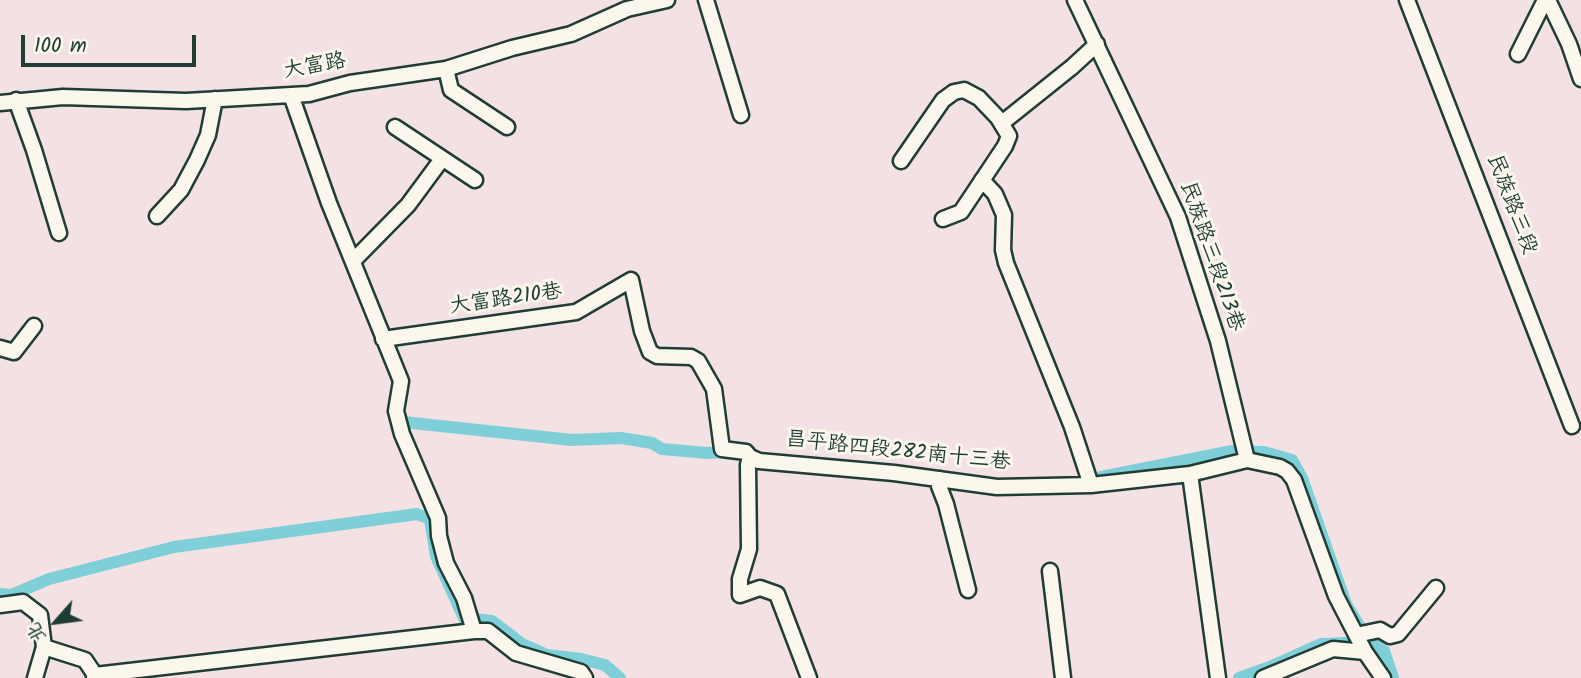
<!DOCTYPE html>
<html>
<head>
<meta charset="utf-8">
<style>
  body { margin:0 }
  #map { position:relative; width:1581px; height:678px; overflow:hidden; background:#f3e1e3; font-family:Kalam,"LXGW WenKai TC",sans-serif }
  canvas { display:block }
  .north { position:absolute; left:21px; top:587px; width:70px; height:70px; -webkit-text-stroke:5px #fbf7ec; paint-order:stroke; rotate:242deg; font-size:19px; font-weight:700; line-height:28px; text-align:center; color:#1f3d34 }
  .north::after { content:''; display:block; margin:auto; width:24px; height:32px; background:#1f3d34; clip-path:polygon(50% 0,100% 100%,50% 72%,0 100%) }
  .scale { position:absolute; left:21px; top:35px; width:175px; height:32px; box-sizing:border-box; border:4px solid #1f3d34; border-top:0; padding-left:9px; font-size:21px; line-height:24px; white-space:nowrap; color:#1f3d34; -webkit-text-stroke:5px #fbf7ec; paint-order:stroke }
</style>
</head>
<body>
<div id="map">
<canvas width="1581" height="678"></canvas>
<div class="north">北</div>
<div class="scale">100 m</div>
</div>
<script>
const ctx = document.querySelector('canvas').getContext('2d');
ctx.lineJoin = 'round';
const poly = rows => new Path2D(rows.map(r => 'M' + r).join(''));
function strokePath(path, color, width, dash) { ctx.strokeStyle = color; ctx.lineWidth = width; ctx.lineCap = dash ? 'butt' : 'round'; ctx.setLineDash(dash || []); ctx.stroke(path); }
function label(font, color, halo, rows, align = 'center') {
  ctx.font = font + ' Kalam,"LXGW WenKai TC",sans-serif'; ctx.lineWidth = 6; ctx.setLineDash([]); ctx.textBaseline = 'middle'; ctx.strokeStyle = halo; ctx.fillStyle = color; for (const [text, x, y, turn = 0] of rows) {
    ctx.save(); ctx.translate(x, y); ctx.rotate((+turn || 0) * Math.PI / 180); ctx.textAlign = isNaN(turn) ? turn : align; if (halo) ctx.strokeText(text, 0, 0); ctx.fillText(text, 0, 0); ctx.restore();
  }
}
const canal = poly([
  [403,422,572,440,621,438,652,443,662,449,707,453,732,452],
  [1101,477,1232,451,1264,452,1292,460,1302,478,1346,604,1369,642],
  [0,594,11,595,49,579,174,547,417,514,430,519,436,556,464,618,492,621,522,644,547,655,581,659,605,665,620,678],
  [1239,678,1270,667,1321,644,1369,642,1384,651,1393,678]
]);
const minor = poly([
  [706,0,741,115],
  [1075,0,1178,217,1218,341,1247,460],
  [1407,0,1572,426],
  [1548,0,1569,44,1581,79],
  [1518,54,1545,0],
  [446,69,451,90,507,127],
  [291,95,329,203,401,381,396,411,402,434,438,518,439,536,446,563,464,598,474,631],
  [16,100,34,150,59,233],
  [0,103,63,97,186,101,309,94,350,83,446,69,512,48,571,34,627,9,667,0],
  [1002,123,1072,67,1097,44],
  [395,127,475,180],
  [901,161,943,100,954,92,964,90,979,98,998,118,1009,136,1005,146,961,212,943,219],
  [982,180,995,194,1004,215,1003,250,1006,263,1072,427,1091,485],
  [157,216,181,190,197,160,208,135,215,99],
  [354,260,408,205,442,159],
  [383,339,576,312,631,280,642,331,650,352,657,356,691,357,698,361,714,389,722,449,746,452,750,457,759,461,894,473,997,487,1091,485,1190,474,1247,460,1280,467,1287,471,1294,480,1336,596,1365,652,1383,678],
  [0,348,14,352,34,326],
  [750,457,748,465,749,549,740,579,740,595,760,588,777,594,809,678],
  [1190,474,1218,678],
  [940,479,939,486,946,504,968,590],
  [1050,571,1063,678],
  [0,605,23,602,40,615,44,647,35,678],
  [1356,635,1380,630,1390,636,1398,634,1436,588],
  [44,647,85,660,95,675,94,678],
  [95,675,474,631,488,631,516,653,581,672,585,678],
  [1263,678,1333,649,1365,652]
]);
const streetNames = [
  ["大富路",315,68,-10],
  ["民族路三段",1510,205,69],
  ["民族路三段213巷",1210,257,71],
  ["大富路210巷",506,301,-8],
  ["昌平路四段282南十三巷",898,453,6]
];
strokePath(canal, '#7ecfd7', 12);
strokePath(minor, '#1f3d34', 19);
strokePath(minor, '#fbf7ec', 14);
label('21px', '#1f3d34', '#fbf7ec', streetNames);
</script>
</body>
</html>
